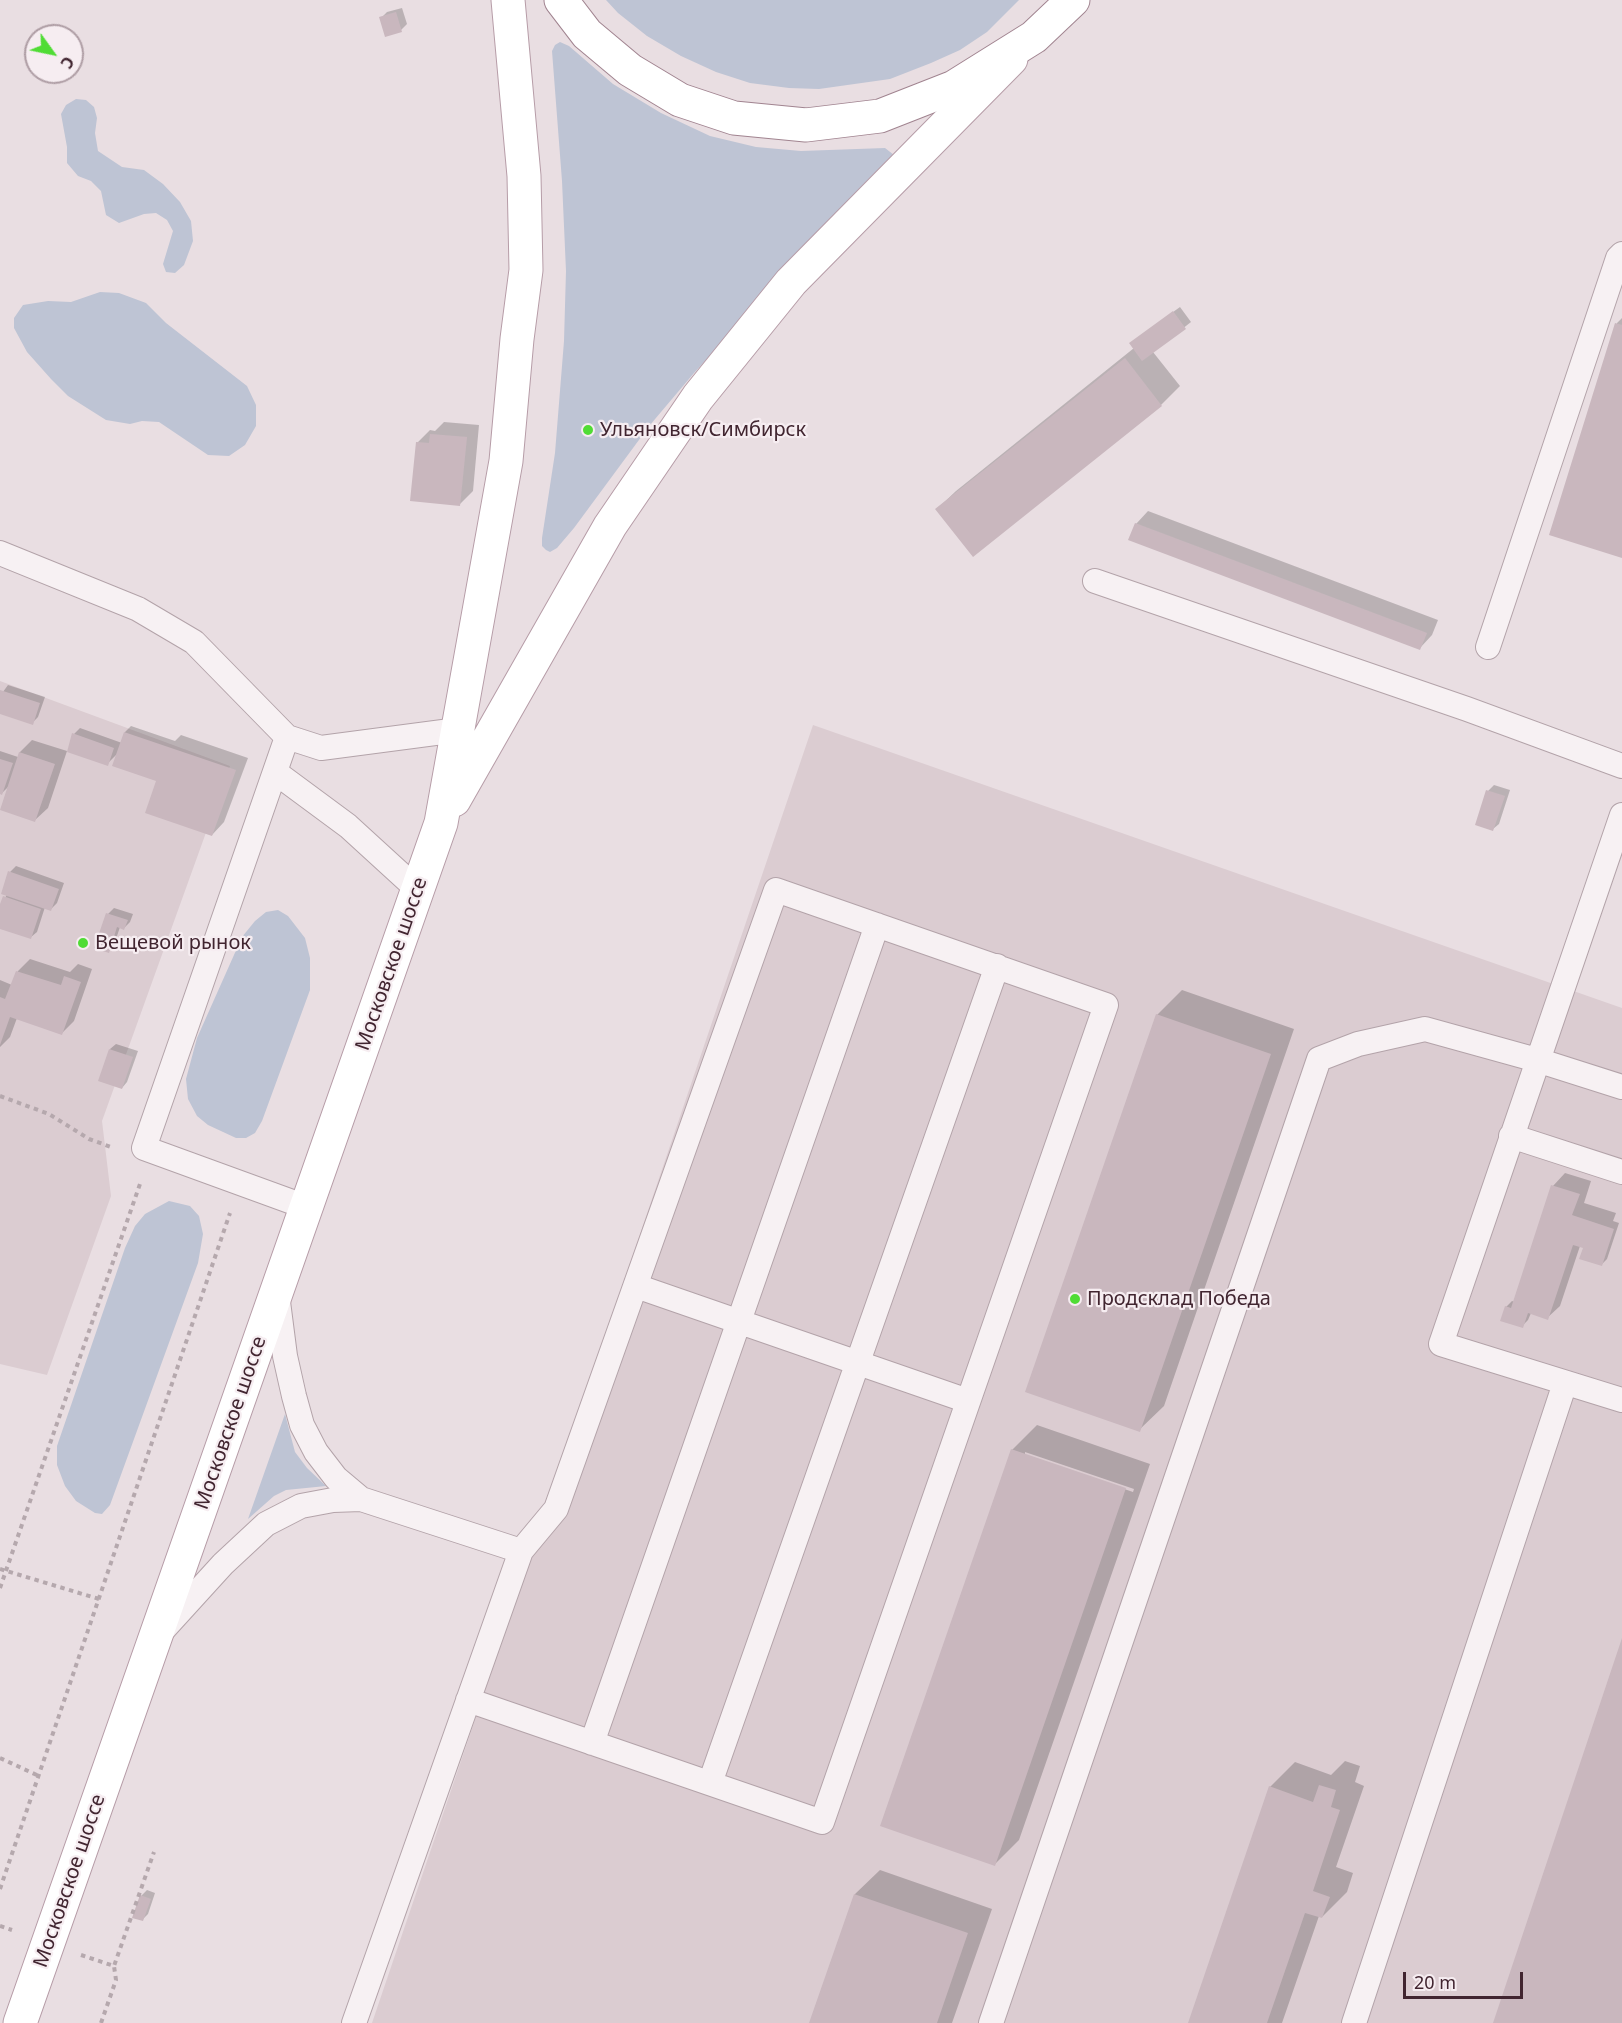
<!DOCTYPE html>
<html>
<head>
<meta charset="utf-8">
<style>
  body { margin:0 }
  #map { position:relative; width:1622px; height:2023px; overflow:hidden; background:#e9dee2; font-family:"Noto Sans",sans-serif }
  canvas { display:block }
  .north { position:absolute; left:24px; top:24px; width:60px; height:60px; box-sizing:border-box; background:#f6edf1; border:2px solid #ae9da4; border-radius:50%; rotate:123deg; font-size:16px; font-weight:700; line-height:24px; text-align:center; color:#412530 }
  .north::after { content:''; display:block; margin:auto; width:21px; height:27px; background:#50dc35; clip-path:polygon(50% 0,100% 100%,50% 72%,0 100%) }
  .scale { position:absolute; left:1403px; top:1972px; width:120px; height:27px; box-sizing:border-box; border:3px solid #412530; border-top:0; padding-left:8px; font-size:18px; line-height:21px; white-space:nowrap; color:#412530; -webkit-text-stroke:4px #f6edf1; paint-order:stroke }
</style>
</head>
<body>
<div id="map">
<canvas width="1622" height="2023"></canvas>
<div class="north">С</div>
<div class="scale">20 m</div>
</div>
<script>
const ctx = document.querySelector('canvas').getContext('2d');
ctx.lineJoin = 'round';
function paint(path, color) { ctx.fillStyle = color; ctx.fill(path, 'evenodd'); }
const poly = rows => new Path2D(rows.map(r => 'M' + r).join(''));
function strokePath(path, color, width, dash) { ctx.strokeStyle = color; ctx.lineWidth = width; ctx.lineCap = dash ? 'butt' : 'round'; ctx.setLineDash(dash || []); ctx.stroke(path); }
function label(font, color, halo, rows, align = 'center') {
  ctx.font = font + ' "Noto Sans",sans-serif'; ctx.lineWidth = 4.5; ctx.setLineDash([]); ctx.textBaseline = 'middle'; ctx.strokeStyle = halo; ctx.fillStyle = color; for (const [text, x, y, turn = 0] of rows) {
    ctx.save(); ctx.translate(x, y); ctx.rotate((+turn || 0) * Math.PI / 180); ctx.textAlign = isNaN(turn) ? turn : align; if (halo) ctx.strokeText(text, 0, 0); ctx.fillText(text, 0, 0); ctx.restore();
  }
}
const built = poly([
  [0,681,230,766,102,1121,111,1196,47,1375,0,1364],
  [813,725,1622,1008,1622,2023,372,2023]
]);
const green = poly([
  [606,0,1019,0,987,32,960,50,931,63,890,79,819,89,789,88,750,83,716,72,681,56,647,36,618,13],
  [560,42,569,46,613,84,661,113,710,136,756,147,801,151,885,148,894,155,694,373,650,425,574,528,557,548,550,552,546,550,542,546,542,538,555,453,564,341,566,271,562,181,552,51,555,45],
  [76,99,86,100,94,107,97,118,95,133,98,151,122,167,144,170,163,184,180,202,191,221,193,241,184,265,175,273,166,272,163,264,173,231,167,220,156,213,144,214,119,223,106,215,101,191,91,181,78,176,67,163,67,147,61,114,66,105],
  [100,292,119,293,146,303,166,323,247,386,256,405,256,426,245,445,229,456,208,455,159,422,142,421,130,424,106,420,68,396,51,379,27,352,14,328,14,318,23,305,48,301,71,302],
  [278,910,288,916,305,938,310,958,310,990,262,1121,255,1133,246,1138,236,1138,208,1125,197,1116,188,1099,186,1079,197,1038,242,937,255,921,266,912],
  [169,1201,190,1206,199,1216,203,1234,198,1263,110,1505,102,1514,95,1513,76,1501,65,1486,57,1465,57,1446,125,1248,135,1226,145,1214],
  [285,1414,295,1452,307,1468,326,1486,286,1490,274,1496,248,1519]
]);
const shadow = poly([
  [402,8,407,24,401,30,381,18,387,12],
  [1180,307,1191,322,1153,352,1180,386,1161,405,973,555,937,509,956,491,1134,348,1137,338],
  [1622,318,1622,556,1551,534,1617,323],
  [444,422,479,425,473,491,460,504,417,443,430,430,435,431],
  [1148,511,1438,620,1432,635,1420,648,1136,524],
  [8,685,45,697,38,717,32,723,0,712,0,696],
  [131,726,175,741,181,735,248,758,224,822,212,835,158,780,118,753,107,764,74,734,80,728,122,743,125,732],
  [32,740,67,751,48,808,35,820,8,787,2,793,0,792,0,751,18,757,20,752],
  [1494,785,1510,790,1499,824,1493,829,1488,791],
  [16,866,64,883,57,903,51,909,45,907,37,932,31,937,0,927,0,909,7,894,10,872],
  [114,908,133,914,130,922,124,928,120,927,114,945,108,951,108,914],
  [30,959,70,972,78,964,92,969,74,1021,61,1034,17,1018,10,1037,0,1047,0,980,12,985,18,971],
  [1182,990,1294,1029,1164,1406,1139,1430,1157,1015],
  [116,1044,138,1051,127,1082,122,1088,110,1049],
  [1565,1173,1591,1181,1584,1203,1616,1213,1613,1221,1619,1223,1607,1259,1601,1265,1584,1247,1580,1246,1560,1306,1547,1318,1531,1313,1528,1320,1522,1326,1506,1307,1512,1301,1515,1302,1553,1186],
  [1037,1425,1150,1464,1019,1840,995,1864,1012,1450],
  [1025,1452,1134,1489,1133,1492,1025,1455],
  [1345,1761,1360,1766,1355,1782,1364,1786,1336,1867,1353,1873,1347,1892,1322,1917,1319,1916,1282,2023,1189,2023,1270,1787,1295,1762,1331,1775],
  [880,1870,992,1909,952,2023,811,2023,855,1894],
  [147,1890,155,1893,148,1914,142,1920,141,1896]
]);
const building = poly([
  [396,12,402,32,385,37,379,17],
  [1173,311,1186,329,1142,361,1129,343],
  [1615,323,1622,325,1622,558,1549,535],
  [1125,358,1162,406,973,557,935,509],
  [430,434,467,437,460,506,410,501,416,442,429,443],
  [1135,523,1427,633,1420,650,1128,540],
  [0,690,40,703,33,725,0,714],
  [124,732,236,770,212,836,145,813,156,781,112,766],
  [72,733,114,748,108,766,67,752],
  [19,752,55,764,35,822,0,810],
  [0,759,13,763,2,795,0,794],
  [1486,790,1505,796,1493,831,1475,825],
  [8,871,59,889,51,911,1,894],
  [3,896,41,909,31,939,0,929,0,904],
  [106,913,128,920,124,930,117,927,109,953,94,948],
  [16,971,61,985,64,976,81,982,62,1035,10,1017,0,1045,0,997,5,999],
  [1156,1014,1271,1054,1140,1432,1025,1392],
  [109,1049,133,1057,122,1089,98,1081],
  [1551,1185,1580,1194,1572,1215,1614,1229,1602,1266,1579,1259,1583,1248,1573,1245,1548,1320,1528,1313,1523,1328,1500,1321,1505,1306,1511,1308],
  [1011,1449,1126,1488,995,1866,880,1826],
  [1622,1638,1622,2023,1493,2023],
  [1319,1785,1336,1790,1331,1807,1340,1810,1313,1891,1330,1897,1322,1918,1305,1913,1267,2023,1188,2023,1269,1786,1313,1802],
  [854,1894,968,1933,937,2023,809,2023],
  [140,1895,151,1899,143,1921,132,1918]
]);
const path = poly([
  [0,1096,49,1114,89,1139,111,1147],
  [0,1569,99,1599],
  [0,1588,141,1181],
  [0,1758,39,1776],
  [0,1889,230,1213],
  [0,1926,12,1930],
  [81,1955,114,1966,154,1852],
  [101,2023,116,1980,114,1966]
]);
const lane = poly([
  [0,553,138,609,194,642,287,737,321,748,458,730],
  [1095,581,1467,709,1622,766],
  [1488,647,1618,258,1622,254],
  [287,737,144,1148,306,1207],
  [275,772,348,826,418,890],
  [1622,815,1441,1344,1622,1400],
  [1511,1136,1622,1172],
  [636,1286,968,1401],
  [277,1294,285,1356,294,1396,302,1425,316,1452,336,1478,361,1499],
  [162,1631,223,1564,266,1524,301,1506,333,1500,361,1499,521,1551,556,1509,776,890,1106,1005,822,1822,468,1700],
  [592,1743,877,925],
  [710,1783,997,966],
  [354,2023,521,1551],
  [991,2023,1319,1059,1358,1044,1425,1029,1537,1060,1622,1087],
  [1354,2023,1565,1383]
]);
const primary = poly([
  [454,800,610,526,698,397,791,282,1011,59],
  [20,2023,441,823,506,461,517,339,526,270,524,176,508,0]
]);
const highway = poly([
  [561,0,587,34,630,70,680,100,734,118,806,125,880,116,954,87,1034,37,1073,0]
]);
const markers = [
  [588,430,6,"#50dc35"],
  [83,943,6,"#50dc35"],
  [1075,1299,6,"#50dc35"]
];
const poiNames = [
  ["Ульяновск/Симбирск",600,430],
  ["Вещевой рынок",95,943],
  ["Продсклад Победа",1087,1299]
];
const streetNames = [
  ["Московское шоссе",392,964,-71],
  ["Московское шоссе",231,1423,-71],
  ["Московское шоссе",70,1881,-71]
];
paint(built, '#dbccd1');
paint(green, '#bec4d4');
paint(shadow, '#0003');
paint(building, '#c9b7be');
strokePath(lane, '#b3a3a9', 26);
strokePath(primary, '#b69ca7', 35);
strokePath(highway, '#a18490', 35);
strokePath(path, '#b5a8ad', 4, [4.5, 4.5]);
strokePath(lane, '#f7f1f3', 24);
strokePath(primary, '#fff', 33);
strokePath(highway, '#fff', 33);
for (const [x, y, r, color] of markers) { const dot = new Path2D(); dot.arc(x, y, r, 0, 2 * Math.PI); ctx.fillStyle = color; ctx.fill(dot); strokePath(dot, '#f6edf1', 2); }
label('20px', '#412530', '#f6edf1', poiNames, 'left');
label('20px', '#412530', '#f6edf1', streetNames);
</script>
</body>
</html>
